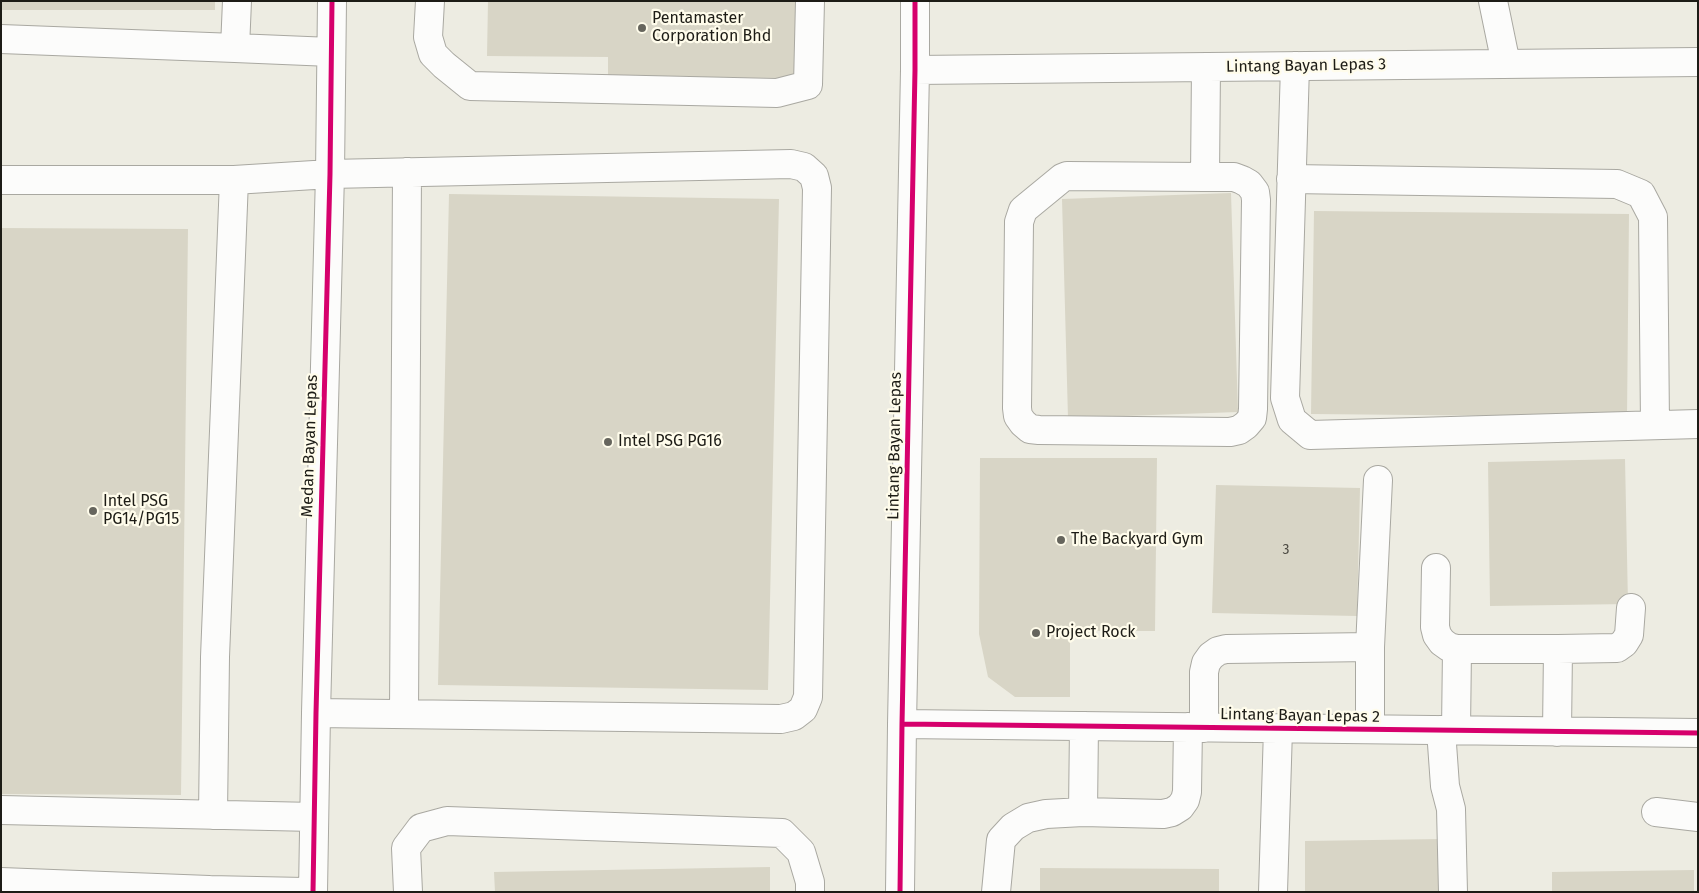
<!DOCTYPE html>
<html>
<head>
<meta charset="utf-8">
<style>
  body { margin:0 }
  #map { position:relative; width:1699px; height:893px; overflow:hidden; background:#edece2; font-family:"Fira Sans",sans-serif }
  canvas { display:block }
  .frame { position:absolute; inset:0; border:2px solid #1d1c16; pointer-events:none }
</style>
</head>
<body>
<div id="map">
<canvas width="1699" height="893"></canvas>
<div class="frame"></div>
</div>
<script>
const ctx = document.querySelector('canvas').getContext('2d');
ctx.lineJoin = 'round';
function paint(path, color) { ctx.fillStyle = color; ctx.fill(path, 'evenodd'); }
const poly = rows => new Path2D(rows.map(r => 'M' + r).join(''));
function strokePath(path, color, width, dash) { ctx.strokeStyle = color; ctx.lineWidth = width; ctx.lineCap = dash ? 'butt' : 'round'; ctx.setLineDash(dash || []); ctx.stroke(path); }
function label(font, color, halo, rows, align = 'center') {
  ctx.font = font + ' "Fira Sans",sans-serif'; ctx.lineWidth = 4.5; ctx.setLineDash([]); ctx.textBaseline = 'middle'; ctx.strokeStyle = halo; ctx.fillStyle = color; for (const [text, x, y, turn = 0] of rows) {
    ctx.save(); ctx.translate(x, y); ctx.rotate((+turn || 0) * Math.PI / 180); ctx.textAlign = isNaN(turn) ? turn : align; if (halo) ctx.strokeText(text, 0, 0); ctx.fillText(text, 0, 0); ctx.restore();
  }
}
const building = poly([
  [1,1,215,1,215,10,1,10],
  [488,1,796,1,795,78,608,77,608,57,487,56],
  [1231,193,1238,412,1068,418,1062,199],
  [449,194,779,199,768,690,438,685],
  [1314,211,1629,214,1627,417,1311,414],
  [1,228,188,229,181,795,1,794],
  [980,458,1157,458,1155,631,1070,631,1070,697,1015,697,988,677,979,634],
  [1625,459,1628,604,1490,606,1488,462],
  [1216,485,1360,488,1357,616,1212,613],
  [1441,839,1442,892,1305,892,1305,841],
  [770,867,770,892,495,892,494,872],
  [1040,868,1219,869,1219,892,1040,892],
  [1694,870,1694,892,1552,892,1552,872]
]);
const minor = poly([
  [237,1,235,48,331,52],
  [430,1,428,37,433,54,444,65,470,86,777,93,808,85,810,1],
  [1493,1,1506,64],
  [1,39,235,48],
  [1295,66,1285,398,1292,420,1310,435,1698,424],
  [915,70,1698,62],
  [1205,177,1234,177,1242,180,1249,184,1255,192,1256,200,1253,409,1252,418,1246,425,1239,430,1230,432,1039,430,1030,429,1023,423,1018,416,1017,408,1019,222,1023,210,1062,178,1067,176,1205,177,1206,67],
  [1291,179,1617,184,1641,194,1653,217,1655,425],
  [1,180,234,180,330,174,791,164,804,167,814,176,817,188,808,697,803,709,794,716,781,719,316,713],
  [1436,568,1435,627,1437,635,1442,642,1449,647,1457,649,1558,649],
  [1370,647,1378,480],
  [404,714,407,172],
  [902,724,1698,733],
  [1204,728,1204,672,1206,663,1211,656,1218,651,1226,649,1370,647,1370,729],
  [1441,730,1445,786,1451,809,1453,892],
  [1456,730,1457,649],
  [1557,732,1558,649,1617,648,1624,643,1629,635,1631,608],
  [1,810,314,817],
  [1083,812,1084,726],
  [1656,812,1698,817],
  [213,815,215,657,234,180],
  [1,882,209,890],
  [209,892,209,890,304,892],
  [313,892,316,713,330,174,332,1],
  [408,892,406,848,421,828,447,821,782,833,801,852,810,882,810,892],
  [900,892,902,724,915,70,915,1],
  [996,892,1001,840,1013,827,1028,818,1046,814,1083,812,1163,814,1172,812,1180,807,1185,800,1187,792,1188,727],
  [1273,892,1278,729]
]);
const cycleway = poly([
  [902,724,1698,733],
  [313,892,316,713,330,174,332,1],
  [900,892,902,724,915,70,915,1]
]);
const markers = [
  [642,28,5,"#66655d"],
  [608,442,5,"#66655d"],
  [93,511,5,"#66655d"],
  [1061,540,5,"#66655d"],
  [1036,633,5,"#66655d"]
];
const numberNames = [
  ["3",1286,550]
];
const poiNames = [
  ["Pentamaster",652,19],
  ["Corporation Bhd",652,37],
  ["Intel PSG PG16",618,442],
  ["Intel PSG",103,502],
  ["PG14/PG15",103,520],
  ["The Backyard Gym",1071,540],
  ["Project Rock",1046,633]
];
const streetNames = [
  ["Lintang Bayan Lepas 3",1306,66,-1],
  ["Medan Bayan Lepas",310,446,-88],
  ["Lintang Bayan Lepas",895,446,-89],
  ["Lintang Bayan Lepas 2",1300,716,1]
];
paint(building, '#d8d5c6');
strokePath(minor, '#a9a8a1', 30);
strokePath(minor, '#fcfcfb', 28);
strokePath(cycleway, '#d6006c', 5);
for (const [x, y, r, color] of markers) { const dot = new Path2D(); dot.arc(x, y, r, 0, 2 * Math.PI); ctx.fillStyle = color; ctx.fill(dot); strokePath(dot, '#fffceb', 2); }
label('14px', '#4d4b43', null, numberNames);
label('16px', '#1d1c16', '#fffceb', poiNames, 'left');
label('16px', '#1d1c16', '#fffceb', streetNames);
</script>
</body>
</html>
